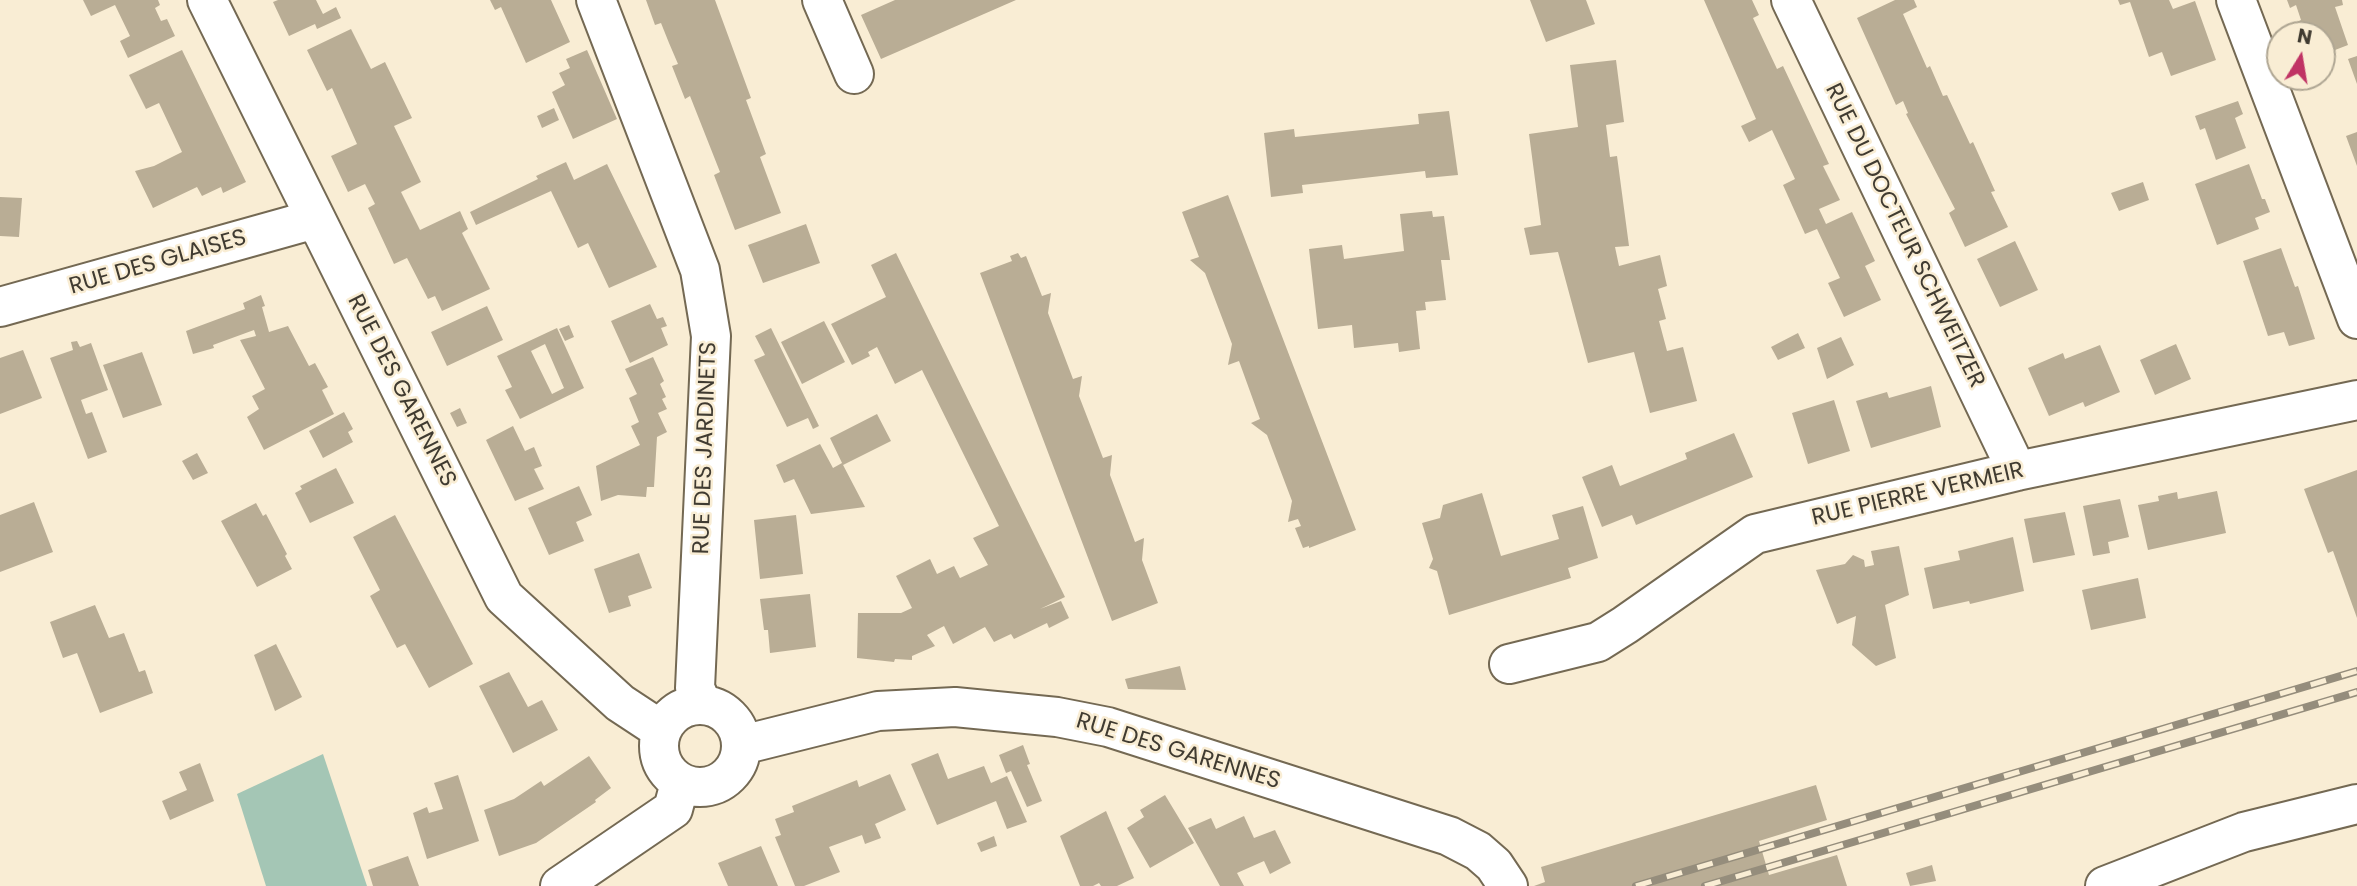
<!DOCTYPE html>
<html>
<head>
<meta charset="utf-8">
<style>
  body { margin:0 }
  #map { position:relative; width:2357px; height:886px; overflow:hidden; background:#f9edd4; font-family:Poppins,sans-serif }
  canvas { display:block }
  .north { position:absolute; left:2266px; top:21px; width:70px; height:70px; box-sizing:border-box; background:#f9edd4; border:2px solid #afa693; border-radius:50%; rotate:11deg; font-size:19px; font-weight:700; line-height:28px; text-align:center; color:#403b31 }
  .north::after { content:''; display:block; margin:auto; width:24px; height:32px; background:#c03364; clip-path:polygon(50% 0,100% 100%,50% 72%,0 100%) }
</style>
</head>
<body>
<div id="map">
<canvas width="2357" height="886"></canvas>
<div class="north">N</div>
</div>
<script>
const ctx = document.querySelector('canvas').getContext('2d');
ctx.lineJoin = 'round';
function paint(path, color) { ctx.fillStyle = color; ctx.fill(path, 'evenodd'); }
const poly = rows => new Path2D(rows.map(r => 'M' + r).join(''));
function strokePath(path, color, width, dash) { ctx.strokeStyle = color; ctx.lineWidth = width; ctx.lineCap = dash ? 'butt' : 'round'; ctx.setLineDash(dash || []); ctx.stroke(path); }
function label(font, color, halo, rows, align = 'center') {
  ctx.font = font + ' Poppins,sans-serif'; ctx.lineWidth = 5; ctx.setLineDash([]); ctx.textBaseline = 'middle'; ctx.strokeStyle = halo; ctx.fillStyle = color; for (const [text, x, y, turn = 0] of rows) {
    ctx.save(); ctx.translate(x, y); ctx.rotate((+turn || 0) * Math.PI / 180); ctx.textAlign = isNaN(turn) ? turn : align; if (halo) ctx.strokeText(text, 0, 0); ctx.fillText(text, 0, 0); ctx.restore();
  }
}
const green = poly([
  [323,754,367,886,266,886,237,794]
]);
const building = poly([
  [83,0,158,0,160,5,155,8,161,21,167,19,175,36,128,58,120,41,130,36,115,5,91,16],
  [278,0,316,0,323,14,336,7,341,18,317,29,315,24,289,36,273,2],
  [490,0,551,0,570,42,526,63,501,7,495,10],
  [646,0,715,0,751,98,746,100,766,154,760,157,781,213,735,230,714,175,720,172,690,96,685,99,672,66,678,64,669,43,661,23,655,25],
  [895,0,1016,0,881,59,861,15],
  [1530,0,1586,0,1595,24,1546,42],
  [1704,0,1752,0,1759,15,1753,18,1777,69,1783,66,1829,164,1823,166,1840,200,1819,209,1826,224,1852,212,1875,261,1865,266,1881,300,1844,317,1828,283,1840,278,1817,229,1805,234,1783,185,1795,179,1772,130,1749,142,1741,126,1756,119],
  [1895,0,1914,0,1917,7,1903,14,1927,68,1930,66,1943,96,1947,95,1970,144,1973,142,1995,191,1991,192,2008,227,1965,247,1949,213,1955,209,1906,114,1908,113,1903,101,1896,105,1857,18],
  [2118,0,2169,0,2173,9,2195,1,2216,60,2171,76,2162,52,2149,57,2130,2,2120,5],
  [2287,0,2342,0,2343,5,2335,7,2348,45,2322,55,2322,35,2299,35,2294,23,2301,20,2296,5,2290,8],
  [351,29,371,69,385,62,412,118,394,126,421,182,401,192,420,230,460,211,468,229,462,233,490,289,442,311,435,296,428,299,407,258,394,264,368,208,375,204,365,184,348,192,331,156,357,144,332,88,327,91,307,50],
  [182,50,246,182,223,193,221,187,202,196,197,187,153,208,135,171,154,166,182,152,159,103,146,109,129,75],
  [587,50,617,119,573,139,552,92,565,85,559,73,570,68,566,59],
  [2357,56,2357,84,2348,59],
  [1616,60,1624,122,1606,125,1610,157,1617,156,1629,246,1615,247,1619,266,1660,255,1667,286,1658,289,1666,319,1659,321,1667,351,1683,347,1697,401,1650,413,1634,352,1588,363,1558,252,1530,255,1524,228,1541,225,1529,134,1578,127,1570,65],
  [2238,101,2243,114,2235,118,2246,148,2216,160,2205,128,2200,130,2195,116],
  [554,108,559,120,542,128,537,116],
  [1449,111,1458,175,1426,178,1425,171,1302,185,1303,193,1271,197,1264,133,1294,129,1295,137,1419,124,1418,114],
  [2357,132,2357,166,2346,136],
  [566,162,574,180,607,164,657,267,609,288,588,243,578,248,551,191,476,225,470,212,538,179,536,176],
  [2249,164,2262,199,2265,199,2270,212,2255,218,2259,229,2217,245,2195,184],
  [2143,182,2149,200,2119,211,2111,193],
  [1228,195,1356,530,1309,548,1309,546,1303,548,1295,528,1301,526,1298,519,1288,522,1292,501,1267,435,1251,423,1260,419,1239,361,1228,365,1232,344,1205,273,1190,260,1199,257,1182,212],
  [0,197,22,198,19,237,0,236],
  [1432,211,1433,217,1444,216,1450,260,1441,260,1446,300,1425,302,1426,310,1416,311,1420,349,1399,352,1398,343,1354,348,1352,325,1318,329,1309,249,1342,245,1344,259,1404,251,1400,214],
  [806,224,820,263,763,283,748,245],
  [2015,241,2038,290,2000,307,1977,259],
  [2281,248,2295,287,2298,286,2315,339,2289,346,2284,332,2268,336,2243,261],
  [896,253,1065,597,1040,609,1061,601,1069,618,1049,628,1047,623,1014,639,1011,634,994,642,985,627,953,644,944,626,927,635,935,646,912,656,912,660,895,659,894,662,857,658,858,613,901,613,912,608,896,576,930,559,937,574,954,566,960,578,988,565,973,538,999,526,922,370,895,384,877,347,868,352,870,356,852,365,831,324,886,297,871,265],
  [1018,253,1021,258,1026,256,1042,296,1051,293,1048,313,1073,379,1082,376,1079,396,1103,458,1112,455,1110,475,1135,542,1144,538,1142,560,1158,603,1112,621,980,273,1012,261,1010,256],
  [261,295,265,306,262,307,269,332,288,326,309,366,315,363,328,387,322,390,334,414,264,450,247,417,259,409,252,396,265,389,240,340,256,336,254,330,213,345,214,348,193,354,186,331,245,309,243,303],
  [650,304,657,319,663,317,667,326,661,328,668,345,630,363,611,321],
  [487,306,503,340,447,366,431,332],
  [824,321,845,362,802,384,781,342],
  [569,325,574,337,565,341,559,329],
  [557,328,584,388,520,419,505,390,512,387,497,356],
  [545,344,564,388,552,394,531,351],
  [771,328,819,426,813,429,808,418,787,427,754,360,765,355,755,336],
  [1798,333,1805,348,1778,360,1771,347],
  [1841,337,1854,365,1827,379,1817,348],
  [77,341,80,347,91,343,108,390,81,400,86,414,92,412,107,452,88,459,50,358,73,350,71,342],
  [2176,344,2191,379,2155,395,2140,360],
  [2100,345,2120,392,2085,407,2083,402,2049,416,2028,368,2063,353,2065,359],
  [23,350,42,398,0,414,0,358],
  [142,352,162,405,123,418,103,365],
  [653,357,664,381,660,384,666,397,662,399,667,409,658,413,667,432,657,437,654,487,647,487,646,497,618,495,601,501,596,466,640,445,631,426,639,422,629,398,637,394,625,369],
  [1931,386,1941,427,1871,448,1856,401,1887,392,1889,398],
  [1834,400,1850,451,1808,464,1792,413],
  [460,408,467,423,457,427,450,413],
  [344,412,353,429,348,432,353,442,323,458,309,431],
  [877,414,891,441,843,465,830,438],
  [513,426,525,451,534,447,542,466,534,469,544,489,515,501,486,440],
  [1734,433,1753,477,1636,525,1632,515,1602,527,1582,477,1612,465,1620,486,1687,459,1685,453],
  [820,444,833,468,842,463,865,507,811,514,794,479,784,483,776,465],
  [197,453,208,473,193,480,182,461],
  [336,468,354,503,310,523,295,493,302,489,300,486],
  [2357,470,2357,618,2333,551,2328,553,2304,489],
  [579,486,592,515,576,522,584,541,549,555,528,508],
  [2217,491,2226,533,2148,550,2138,505,2159,501,2158,496,2177,492,2178,499],
  [1482,493,1501,556,1559,539,1552,515,1583,506,1598,558,1568,568,1571,578,1449,615,1437,571,1429,568,1433,559,1422,523,1440,518,1443,505],
  [2120,499,2129,537,2108,542,2110,553,2093,556,2083,506],
  [34,502,53,552,0,572,0,515],
  [256,503,263,516,266,514,287,554,285,556,292,569,257,587,221,521],
  [2065,512,2075,555,2033,563,2024,519],
  [395,515,473,664,429,688,405,644,397,648,370,596,380,590,353,537],
  [796,515,803,574,760,579,754,520],
  [2013,537,2024,591,1970,604,1969,601,1933,609,1924,568,1960,560,1958,551],
  [1899,546,1909,595,1885,605,1896,658,1876,666,1852,645,1856,616,1837,624,1816,570,1845,564,1853,555,1864,560,1865,567,1874,565,1871,551],
  [639,553,652,588,628,596,631,606,609,613,594,569],
  [2138,578,2146,618,2091,630,2082,590],
  [810,594,816,647,770,653,768,630,764,630,760,599],
  [95,605,109,638,124,633,139,672,145,670,153,693,100,713,77,653,63,658,50,622],
  [276,644,302,697,275,711,254,655],
  [1180,666,1186,690,1128,689,1125,679],
  [509,672,528,707,542,700,558,730,513,753,479,686],
  [1023,745,1030,764,1027,765,1042,801,1027,807,1011,771,1006,773,999,755],
  [938,753,948,779,984,766,991,783,1007,776,1027,822,1007,829,996,801,937,825,911,764],
  [589,756,611,788,595,800,596,802,536,843,499,856,484,810,514,799,541,781,544,786],
  [200,763,214,801,170,820,162,801,187,790,179,772],
  [890,774,906,810,875,824,881,838,865,844,862,835,829,847,840,872,804,886,795,886,775,837,781,835,775,819,794,812,792,806,857,780,859,787],
  [458,775,479,841,427,859,413,813,427,807,429,813,443,809,434,783],
  [1816,785,1827,820,1759,841,1769,875,1837,855,1847,886,1534,886,1545,882,1541,867],
  [1165,795,1194,843,1150,868,1127,828,1144,817,1140,810],
  [1106,811,1134,878,1117,886,1101,886,1099,883,1093,886,1080,886,1060,836],
  [1244,816,1254,838,1275,830,1291,863,1270,874,1264,861,1237,873,1244,886,1220,886,1188,828,1211,818,1216,829],
  [994,836,997,846,981,852,977,843],
  [761,846,778,886,728,886,718,863],
  [408,856,419,886,373,886,368,870],
  [1932,865,1936,881,1910,886,1906,873]
]);
const minor = poly([
  [207,0,504,597,620,703,661,730],
  [596,0,700,270,711,336,695,688,702,704],
  [822,0,854,74],
  [1791,0,2017,471],
  [2236,0,2357,319],
  [0,307,315,219],
  [1509,664,1598,642,1625,625,1755,534,2017,471,2357,400],
  '659 746a41 41 0 1 1 82 0a41 41 0 1 1-82 0Z',
  [742,745,878,711,955,707,1057,717,1108,727,1449,836,1478,851,1494,865,1508,886],
  [560,886,673,809,680,783],
  [2105,886,2244,832,2357,804]
]);
const rail = poly([
  [1636,886,2357,671],
  [1705,886,2357,692]
]);
const streetNames = [
  ["RUE DU DOCTEUR SCHWEITZER",1904,236,64],
  ["RUE DES GLAISES",158,263,-16],
  ["RUE DES GARENNES",401,391,63],
  ["RUE DES JARDINETS",706,448,-88],
  ["RUE PIERRE VERMEIR",1918,495,-13],
  ["RUE DES GARENNES",1178,752,17]
];
paint(green, '#a4c6b5');
paint(building, '#b9ad95');
strokePath(minor, '#746953', 42);
strokePath(minor, '#fff', 38);
strokePath(rail, '#958d7c', 8);
strokePath(rail, '#f9edd4', 5, [16]);
label('23px', '#403b31', '#f9edd4', streetNames);
</script>
</body>
</html>
